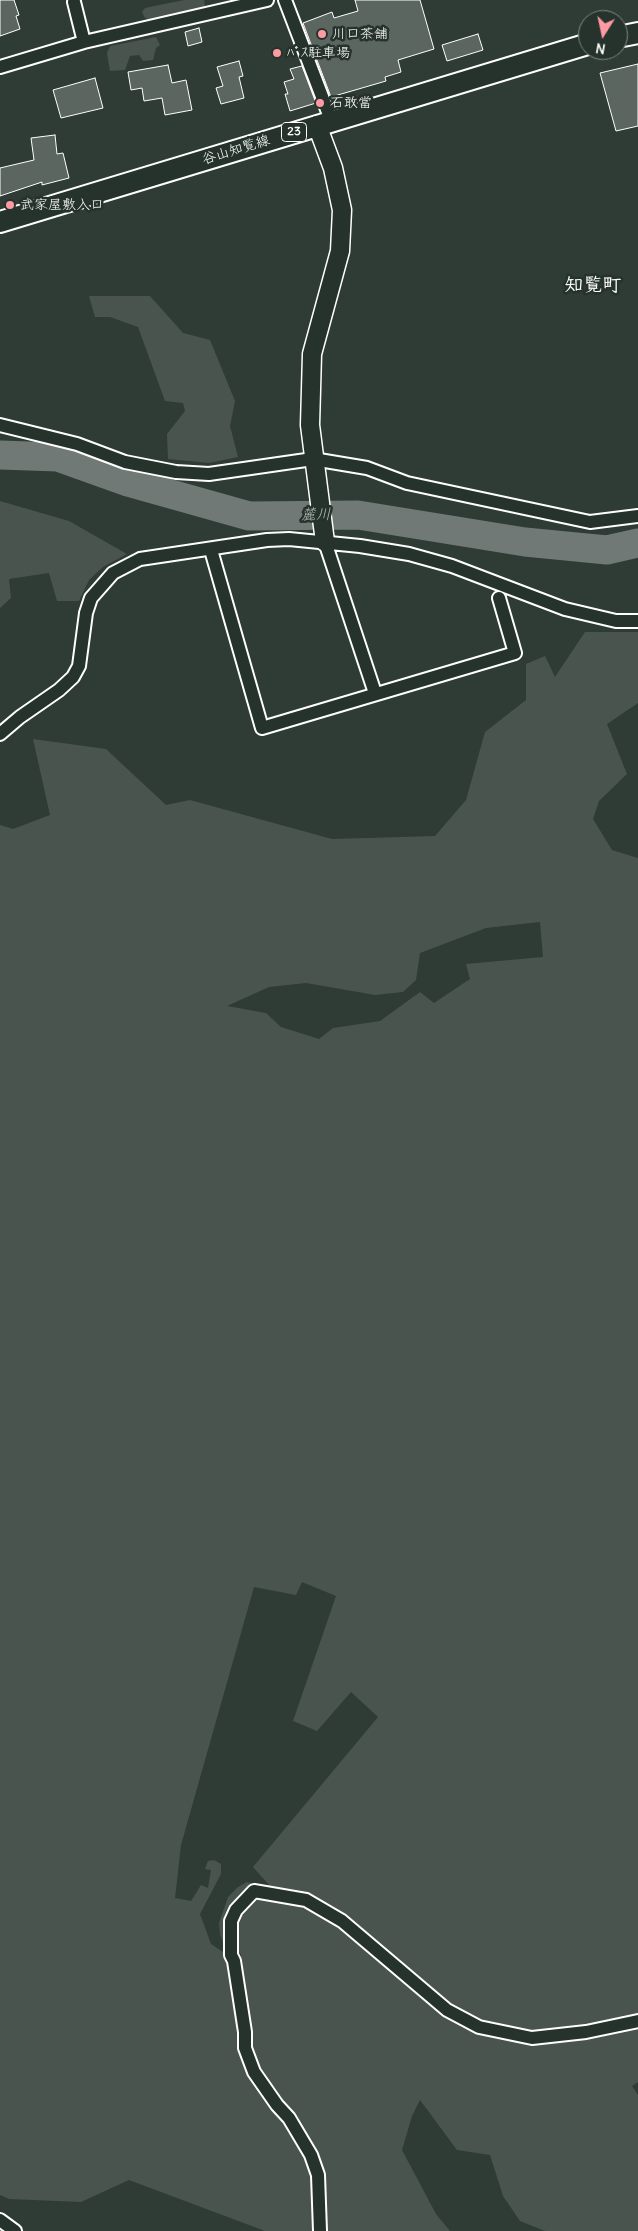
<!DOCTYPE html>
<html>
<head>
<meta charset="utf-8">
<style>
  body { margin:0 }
  #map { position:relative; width:638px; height:2231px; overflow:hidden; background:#2f3b35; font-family:Delius,sans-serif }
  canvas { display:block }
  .north { position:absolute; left:578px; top:10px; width:50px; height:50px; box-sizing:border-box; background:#26332d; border:1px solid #7d8581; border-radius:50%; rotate:190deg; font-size:14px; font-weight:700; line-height:20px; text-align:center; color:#fff }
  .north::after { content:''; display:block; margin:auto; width:18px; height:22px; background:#ff9aa2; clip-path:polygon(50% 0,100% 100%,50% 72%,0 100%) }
</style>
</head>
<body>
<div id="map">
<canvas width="638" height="2231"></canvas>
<div class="north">N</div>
</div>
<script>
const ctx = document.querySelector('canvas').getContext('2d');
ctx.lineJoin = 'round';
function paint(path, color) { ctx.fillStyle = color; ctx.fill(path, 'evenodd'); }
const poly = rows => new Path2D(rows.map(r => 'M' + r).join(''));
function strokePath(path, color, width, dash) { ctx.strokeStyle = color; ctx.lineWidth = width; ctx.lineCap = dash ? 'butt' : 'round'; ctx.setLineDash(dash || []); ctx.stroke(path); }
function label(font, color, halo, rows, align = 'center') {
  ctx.font = font + ' Delius,"Klee One",sans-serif'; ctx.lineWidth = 5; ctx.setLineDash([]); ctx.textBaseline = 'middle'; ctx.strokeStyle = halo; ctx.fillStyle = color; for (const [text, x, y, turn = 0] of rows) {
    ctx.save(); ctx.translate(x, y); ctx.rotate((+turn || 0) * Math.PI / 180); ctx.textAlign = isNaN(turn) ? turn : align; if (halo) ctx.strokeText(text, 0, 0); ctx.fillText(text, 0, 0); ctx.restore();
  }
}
const green = poly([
  [184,0,204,0,205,6,202,9,149,19,145,18,142,12,145,8],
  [156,37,160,45,156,48,153,60,143,61,139,55,130,56,125,70,110,71,107,53,110,46],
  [89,296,150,296,183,333,210,340,235,401,230,426,238,457,209,463,168,459,167,434,185,411,183,403,165,401,138,327,110,317,95,317],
  [0,501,69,521,127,554,103,567,89,580,79,601,57,601,49,573,9,579,11,598,0,608],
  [585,632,638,632,638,703,607,724,627,774,599,801,593,819,612,850,638,858,638,2082,632,2086,638,2095,638,2231,545,2231,520,2221,503,2196,490,2155,457,2150,420,2100,412,2116,402,2150,436,2214,450,2231,265,2231,129,2180,81,2202,9,2199,0,2195,0,825,13,829,50,815,33,739,106,749,166,805,190,800,332,839,435,836,466,800,485,732,526,700,526,664,545,656,555,677],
  [540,922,543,957,466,964,470,979,434,1003,420,992,380,1021,333,1028,319,1039,281,1027,266,1013,227,1006,269,987,306,983,375,995,403,992,416,980,420,953,486,928],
  [302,1582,336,1596,293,1721,317,1731,351,1692,378,1717,253,1867,286,1904,276,1902,261,1886,247,1882,238,1887,228,1897,219,1923,220,1934,223,1943,241,1954,241,1964,211,1944,200,1914,221,1874,221,1864,214,1860,208,1861,205,1869,211,1870,208,1888,201,1885,191,1901,175,1898,181,1845,254,1587,296,1595]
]);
const river = poly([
  [0,455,58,457,128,482,249,516,358,515,525,542,607,550,638,543]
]);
const building = poly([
  [0,0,14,0,19,15,16,16,20,29,0,36,0,0],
  [355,0,420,0,434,49,398,60,401,72,385,77,386,81,331,97,303,23,332,12,334,18,358,11,355,0],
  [199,28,202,42,188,46,185,32,199,28],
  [478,34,483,50,447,61,442,45,478,34],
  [239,61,243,76,239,77,244,98,221,104,216,88,223,86,217,67,239,61],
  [638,64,638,126,616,131,600,73,638,64],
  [168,65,172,83,186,80,192,110,165,115,162,98,144,101,142,88,131,90,128,72,168,65],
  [302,66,316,103,290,111,285,94,288,94,284,82,294,79,290,69,302,66],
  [95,78,103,108,61,118,53,90,95,78],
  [55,135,57,154,63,153,69,178,42,185,42,182,0,196,0,168,34,160,31,138,55,135]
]);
const street = poly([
  [285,0,331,120],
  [74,2,84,42],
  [0,67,84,42,267,0],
  [0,425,77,444,125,462,176,472,209,474,313,459,367,468,407,483,590,522,638,516],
  [325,542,375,693],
  [211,550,262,728,515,653,499,598],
  [0,734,20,717,59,690,73,677,79,666,86,613,91,598,113,573,140,559,267,540,289,539,360,546,409,554,452,566,565,609,616,621,638,621],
  [0,2220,15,2231],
  [320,2231,318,2175,311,2155,289,2118,277,2105,254,2072,245,2048,245,2032,234,1961,231,1955,231,1921,236,1910,254,1891,306,1900,342,1921,447,2010,479,2027,532,2038,586,2032,638,2021]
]);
const secondary = poly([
  [317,125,333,168,342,210,340,251,312,354,310,425,325,542]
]);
const primary = poly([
  [618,37,638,33],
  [0,222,588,44]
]);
const markers = [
  [322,34,5,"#ff9aa2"],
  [277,53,5,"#ff9aa2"],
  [320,103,5,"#ff9aa2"],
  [10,205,5,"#ff9aa2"]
];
const shields = [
  [294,132,25]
];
const shieldNames = [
  ["23",294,132]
];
const poiNames = [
  ["川口茶舗",332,34],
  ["ﾊﾞｽ駐車場",287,53],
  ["石敢當",330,103],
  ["武家屋敷入口",20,205]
];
const streetNames = [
  ["谷山知覧線",236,150,-17]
];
const waterNames = [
  ["麓川",316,515,-1]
];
const districtNames = [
  ["知覧町",593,286]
];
paint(green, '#4a544f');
strokePath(river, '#707975', 29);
paint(building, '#5b6661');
strokePath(building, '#fff', 1);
strokePath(street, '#fff', 16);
strokePath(secondary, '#fff', 21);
strokePath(primary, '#fff', 24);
strokePath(street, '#26332d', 12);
strokePath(secondary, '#26332d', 18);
strokePath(primary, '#26332d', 20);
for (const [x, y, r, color] of markers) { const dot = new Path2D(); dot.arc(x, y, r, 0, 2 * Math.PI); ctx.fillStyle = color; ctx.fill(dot); strokePath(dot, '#26332d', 2); }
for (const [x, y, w] of shields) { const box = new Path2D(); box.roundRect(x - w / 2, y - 9.5, w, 19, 4); ctx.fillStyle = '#26332d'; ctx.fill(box); strokePath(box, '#fff', 1); }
label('bold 12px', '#fff', null, shieldNames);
label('14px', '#fff', '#26332d', poiNames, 'left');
label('14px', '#fff', '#26332d', streetNames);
label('italic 15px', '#b8bcba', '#26332d', waterNames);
label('bold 19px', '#fff', '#26332d', districtNames);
</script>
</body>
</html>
